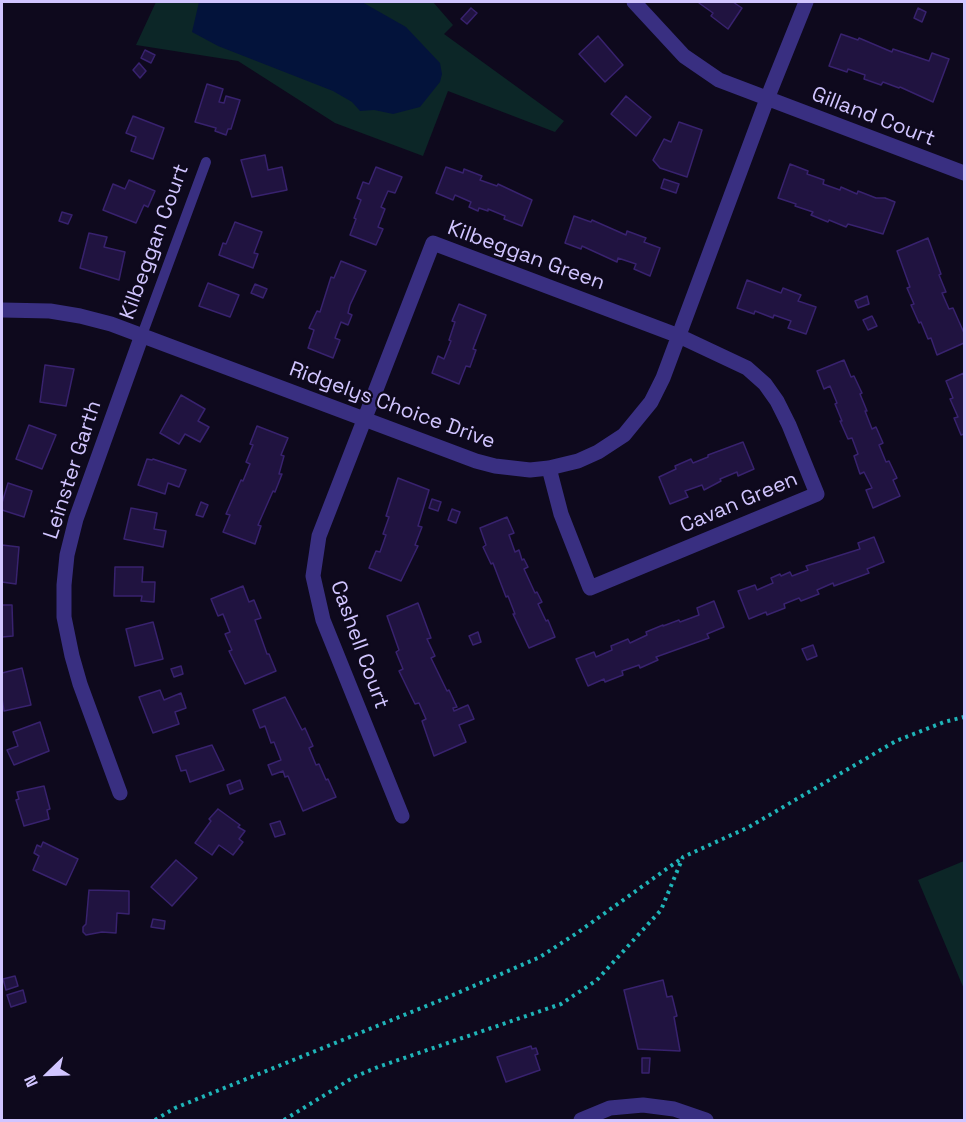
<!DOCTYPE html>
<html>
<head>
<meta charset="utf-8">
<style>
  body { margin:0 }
  #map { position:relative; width:966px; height:1122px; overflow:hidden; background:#0e091d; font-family:"Space Grotesk",sans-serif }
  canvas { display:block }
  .frame { position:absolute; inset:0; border:3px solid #d1c5ff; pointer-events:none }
  .north { position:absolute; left:18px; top:1044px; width:60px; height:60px; -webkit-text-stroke:4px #0e091d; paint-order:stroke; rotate:247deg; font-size:16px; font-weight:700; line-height:24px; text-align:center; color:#d1c5ff }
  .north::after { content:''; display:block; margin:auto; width:21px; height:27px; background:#d1c5ff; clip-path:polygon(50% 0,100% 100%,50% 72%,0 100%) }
</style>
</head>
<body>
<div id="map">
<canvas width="966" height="1122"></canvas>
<div class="frame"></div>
<div class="north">N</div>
</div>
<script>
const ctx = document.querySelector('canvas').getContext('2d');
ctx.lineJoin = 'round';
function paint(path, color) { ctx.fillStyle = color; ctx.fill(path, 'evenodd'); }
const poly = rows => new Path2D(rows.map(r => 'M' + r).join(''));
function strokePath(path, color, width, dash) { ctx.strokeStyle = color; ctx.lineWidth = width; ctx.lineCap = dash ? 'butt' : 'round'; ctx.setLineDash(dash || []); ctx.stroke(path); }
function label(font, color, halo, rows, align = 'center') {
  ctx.font = font + ' "Space Grotesk",sans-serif'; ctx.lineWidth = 4.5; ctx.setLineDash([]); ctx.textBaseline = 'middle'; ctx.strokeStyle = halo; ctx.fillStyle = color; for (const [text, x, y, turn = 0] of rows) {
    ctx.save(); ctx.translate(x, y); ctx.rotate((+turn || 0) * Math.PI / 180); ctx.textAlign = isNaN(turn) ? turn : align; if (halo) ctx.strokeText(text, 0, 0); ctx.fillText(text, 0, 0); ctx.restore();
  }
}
const green = poly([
  [156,2,433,2,453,25,444,34,564,121,555,132,448,91,423,156,335,123,238,61,136,45],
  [964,861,964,989,918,880]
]);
const water = poly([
  [199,2,362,2,406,27,440,63,442,74,440,82,420,107,393,114,374,110,360,111,352,102,333,91,218,46,192,32]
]);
const building = poly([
  [700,2,733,2,742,8,728,29,711,16,713,13,699,3,700,2],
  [471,8,477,13,467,24,461,19,471,8],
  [918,8,926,12,922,22,914,18,918,8],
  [841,34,858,40,859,38,892,52,893,49,929,61,932,53,949,59,933,102,900,87,899,88,883,82,881,85,864,79,865,75,848,69,847,72,829,66,841,34],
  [598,36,623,65,605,82,579,54,598,36],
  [145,50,155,55,151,63,141,58,145,50],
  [139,63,146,71,140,78,133,70,139,63],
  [207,84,223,89,219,102,224,103,226,96,240,100,231,129,228,129,226,135,215,131,216,128,195,122,207,84],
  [626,96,651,117,636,136,611,114,626,96],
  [133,116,164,128,153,159,131,151,136,137,126,133,133,116],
  [679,122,702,130,687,177,660,168,653,160,664,139,671,142,679,122],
  [265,155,268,170,282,167,287,190,252,197,241,160,265,155],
  [790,164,808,171,807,174,824,180,823,184,840,190,841,187,857,194,858,191,876,198,885,198,895,202,883,234,848,224,846,227,829,220,828,222,811,215,813,212,795,206,796,204,778,198,790,164],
  [376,167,402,177,395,193,388,191,381,207,385,209,378,227,383,229,376,245,350,235,356,219,354,218,361,200,357,198,363,182,369,184,376,167],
  [446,167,463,173,464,169,482,176,480,180,497,186,498,184,532,200,522,226,504,219,505,216,488,209,488,211,479,208,478,211,469,207,471,202,455,195,453,200,436,193,446,167],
  [664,179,679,184,676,193,661,188,664,179],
  [129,180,155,191,148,207,144,205,136,223,103,210,113,184,125,189,129,180],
  [62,212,72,215,68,224,59,221,62,212],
  [574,216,591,222,592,220,626,235,627,231,646,238,644,242,660,248,650,276,634,269,636,264,618,258,617,262,582,246,581,249,565,243,574,216],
  [235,222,262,232,254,253,258,254,253,268,219,255,223,243,226,244,235,222],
  [89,233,107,237,104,247,125,252,119,280,80,268,89,233],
  [928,238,941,274,939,275,946,292,942,293,949,309,953,308,964,333,964,343,937,355,931,338,928,339,921,322,919,323,911,305,914,304,907,288,910,287,897,251,928,238],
  [341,261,366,271,350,305,348,313,352,315,348,325,341,322,335,338,340,340,333,358,308,348,314,330,309,328,317,311,320,312,331,277,334,278,341,261],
  [747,280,781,293,783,288,801,295,798,301,816,307,806,334,788,328,791,321,774,315,773,318,755,311,754,314,737,308,747,280],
  [208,283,239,295,230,317,199,306,208,283],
  [255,284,267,289,263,298,251,293,255,284],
  [867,296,869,304,858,308,855,301,867,296],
  [459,304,486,315,473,349,476,350,470,367,466,366,459,384,432,373,438,356,444,359,451,341,449,340,455,322,452,321,459,304],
  [872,316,877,326,868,330,863,320,872,316],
  [844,360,851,377,854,376,862,393,860,394,867,411,865,411,872,429,876,427,883,443,879,445,886,462,889,461,897,478,893,480,900,496,873,508,866,490,872,488,864,472,860,474,854,456,858,454,852,438,848,439,840,421,842,421,835,404,837,403,830,386,824,389,817,371,844,360],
  [45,365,74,369,66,406,40,402,45,365],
  [964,373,964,434,961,435,954,418,958,417,950,399,953,398,946,381,964,373],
  [181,395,205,409,198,421,209,427,200,442,185,434,179,444,160,433,181,395],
  [29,425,56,435,42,469,16,459,29,425],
  [257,426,288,438,281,455,284,456,279,474,282,474,275,492,273,491,258,525,261,526,255,544,223,532,230,515,226,514,241,480,243,481,250,464,246,462,253,445,250,444,257,426],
  [743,442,754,469,738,476,737,472,720,479,721,481,704,490,702,485,685,491,688,497,670,504,659,477,676,469,675,466,691,459,693,463,708,457,708,455,743,442],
  [147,459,152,460,153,459,186,470,179,487,168,483,165,494,138,485,147,459],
  [398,478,429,490,418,526,422,527,415,545,418,546,401,581,369,568,376,551,380,552,386,535,383,534,389,517,386,516,398,478],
  [8,483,32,491,24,517,2,510,2,503,8,483],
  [432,499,441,502,438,511,429,508,432,499],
  [201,502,208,505,203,517,196,515,201,502],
  [131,508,157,513,154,529,166,531,163,547,124,539,131,508],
  [452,509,460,512,456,523,448,520,452,509],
  [507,517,514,533,509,535,515,552,519,550,522,560,524,559,528,567,524,569,535,593,537,592,542,602,538,604,546,621,548,620,555,637,529,648,513,614,515,614,508,596,506,597,493,563,491,564,483,547,486,545,480,528,507,517],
  [874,537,884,562,867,569,869,573,834,586,833,583,817,590,819,594,801,601,799,598,784,604,785,608,767,615,766,612,749,619,738,591,755,585,757,590,773,583,771,578,780,574,781,576,790,572,792,576,808,570,806,566,860,549,858,543,874,537],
  [2,545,19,547,16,584,2,582,2,545],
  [115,567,143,567,142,582,155,582,154,602,141,601,142,596,114,596,115,567],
  [243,586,249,602,254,600,261,618,255,620,267,654,269,654,276,671,245,684,229,651,232,650,225,634,230,632,223,614,218,616,211,599,243,586],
  [714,601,724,627,707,634,709,638,656,657,658,660,640,668,639,665,622,671,623,675,605,682,604,679,588,686,576,659,594,652,596,657,612,650,611,646,628,639,630,643,647,635,646,632,663,625,663,626,679,620,680,622,699,615,697,608,714,601],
  [418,603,431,638,427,639,435,656,431,658,447,691,449,690,457,707,453,708,454,711,468,705,474,719,459,725,466,742,434,756,422,721,426,719,419,703,415,704,399,671,403,669,396,652,399,650,387,616,418,603],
  [2,605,12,605,13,636,2,637,2,605],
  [153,622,163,659,135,666,126,629,153,622],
  [478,632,481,642,473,645,469,636,478,632],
  [813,645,817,656,807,660,802,649,813,645],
  [181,666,183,674,174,677,171,669,181,666],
  [22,668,31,705,4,711,2,698,2,673,22,668],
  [160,690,164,700,181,693,186,708,175,712,179,724,153,733,139,697,160,690],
  [285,697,302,730,305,728,313,746,309,748,316,765,319,764,326,780,328,779,336,797,303,811,288,776,285,777,283,771,272,775,268,765,281,760,274,742,271,743,265,726,260,728,253,710,285,697],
  [40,722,49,751,14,765,7,750,18,746,13,732,40,722],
  [212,745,224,770,190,782,186,770,181,771,176,756,212,745],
  [240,780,243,789,230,794,227,785,240,780],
  [44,786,50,809,47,810,49,819,24,826,16,800,19,799,17,792,44,786],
  [218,809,240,825,238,827,245,831,239,839,243,842,233,855,219,845,212,855,195,843,211,821,209,819,218,809],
  [280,821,285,834,275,837,270,824,280,821],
  [43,842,78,859,66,885,33,870,39,856,34,853,37,845,41,847,43,842],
  [176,860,197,878,172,906,151,887,176,860],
  [89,890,129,891,129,914,117,913,116,933,102,932,86,935,83,932,83,927,86,924,89,890],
  [153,919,165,921,164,929,151,927,153,919],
  [15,976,18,986,6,990,3,979,15,976],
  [663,980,667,997,672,996,677,1016,674,1017,680,1051,638,1049,624,990,663,980],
  [23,990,26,1002,11,1007,7,995,23,990],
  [531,1046,532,1049,536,1048,538,1054,535,1055,540,1070,506,1082,497,1057,531,1046],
  [642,1058,650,1058,649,1073,642,1073,642,1058]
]);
const path = poly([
  [155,1120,175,1108,446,998,540,957,577,933,682,858],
  [284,1120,354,1077,378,1067,561,1004,597,980,661,910,683,857,749,827,896,741,944,722,964,717]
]);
const service = poly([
  [142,335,206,162]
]);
const minor = poly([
  [634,2,684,56,719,80,964,173],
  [2,310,50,311,80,316,111,324,476,461,495,466,530,470,549,468,578,461,598,452,624,435,651,402,663,378,767,99,806,2],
  [120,793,80,684,72,656,64,617,64,585,67,555,76,519,142,335],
  [402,816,323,620,313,576,319,536,433,243,679,336,747,368,765,384,777,401,789,425,817,494,590,588,561,514,549,468],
  [581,1120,610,1108,643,1105,674,1109,706,1120]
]);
const streetNames = [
  ["Gilland Court",873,117,21],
  ["Kilbeggan Court",155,242,-70],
  ["Kilbeggan Green",526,256,20],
  ["Ridgelys Choice Drive",392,406,20],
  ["Leinster Garth",73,470,-72],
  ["Cavan Green",739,503,-23],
  ["Cashell Court",359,645,70]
];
paint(green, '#0c2627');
paint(water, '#03133b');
paint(building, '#201340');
strokePath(building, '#38226e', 1.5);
strokePath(path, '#1fb4b8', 4, [3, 4.5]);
strokePath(service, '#392f81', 10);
strokePath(minor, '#392f81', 15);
label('21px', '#d1c5ff', '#0e091d', streetNames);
</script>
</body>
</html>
